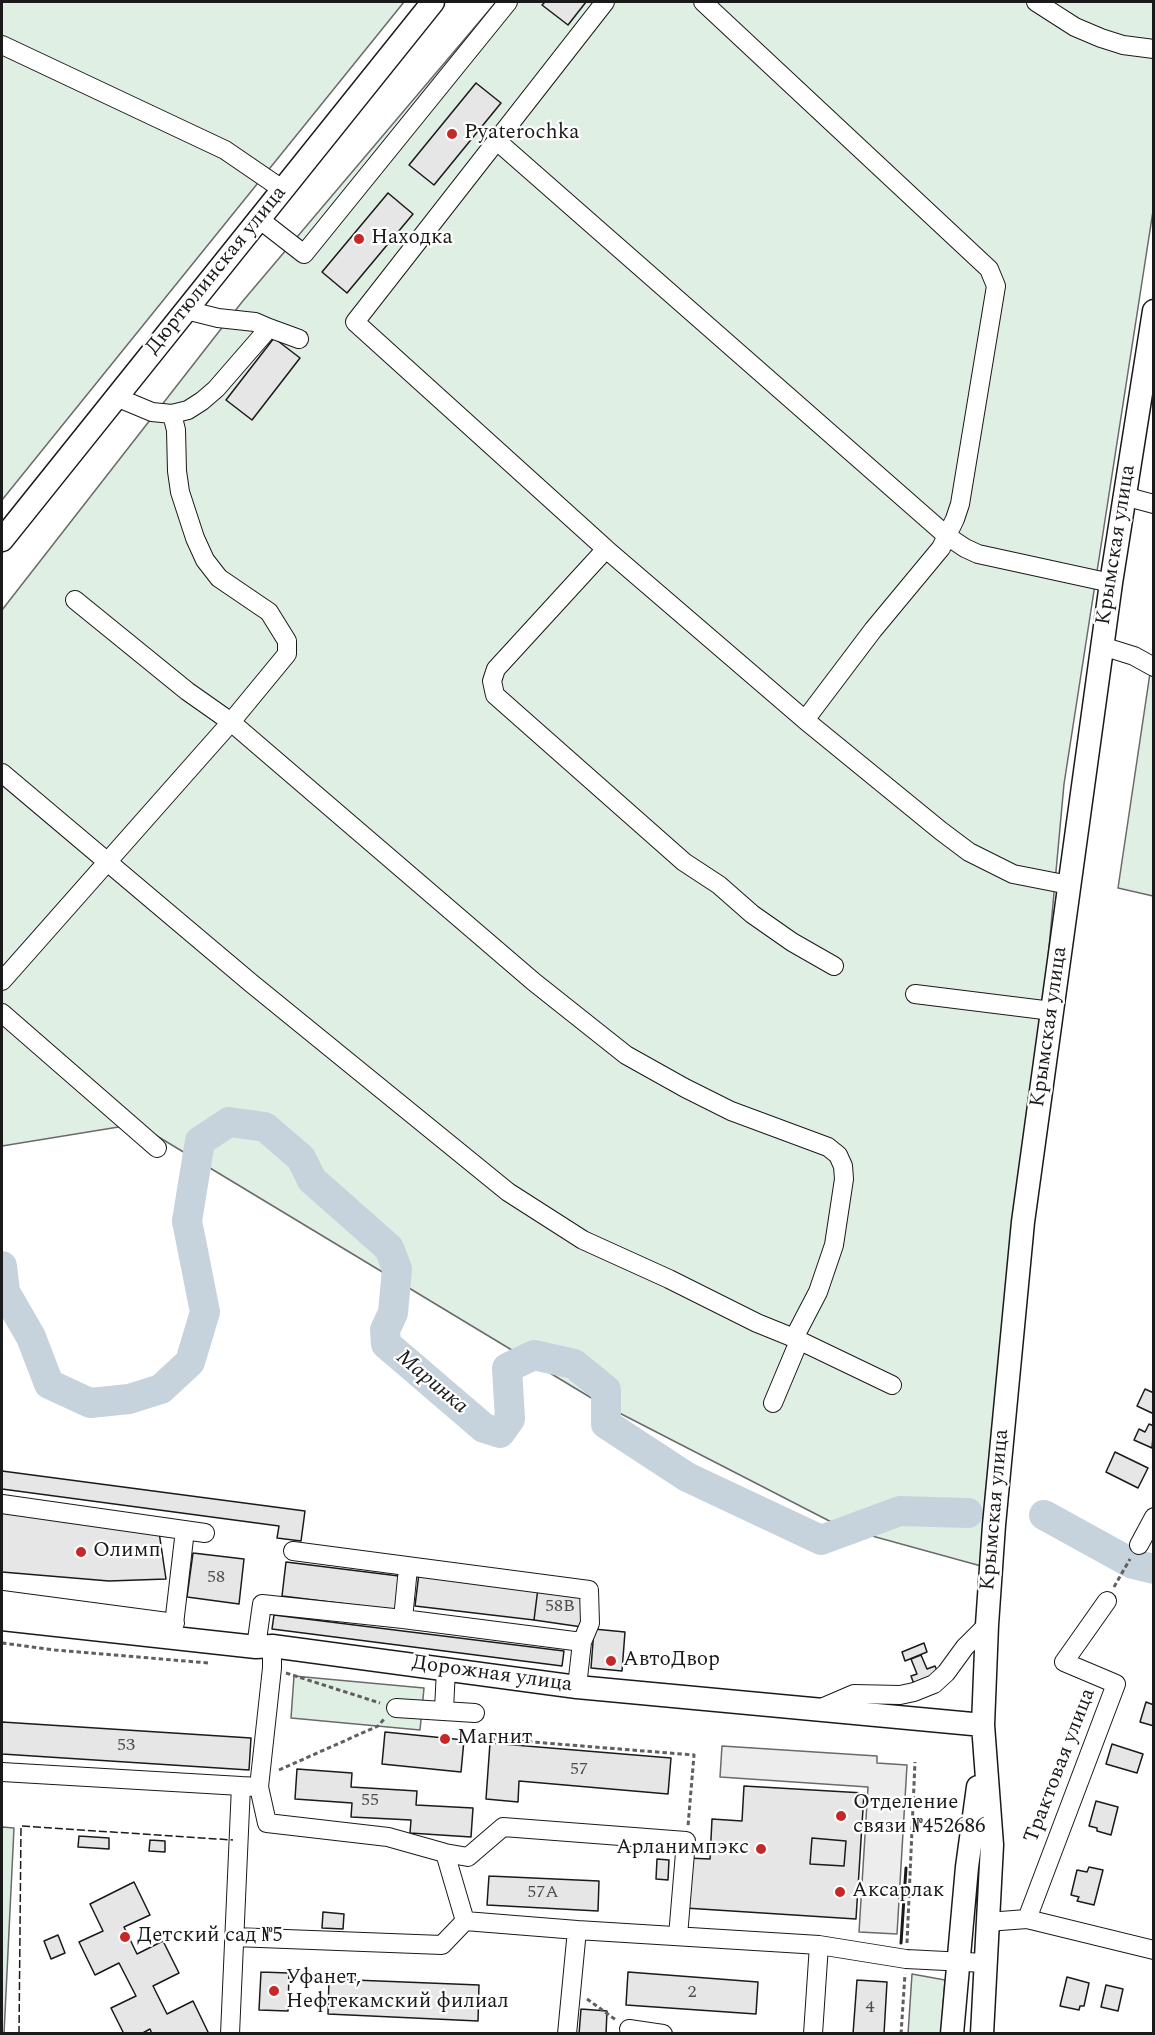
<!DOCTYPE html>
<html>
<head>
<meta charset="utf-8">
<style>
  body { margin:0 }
  #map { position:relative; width:1155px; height:2035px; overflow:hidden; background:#fff; font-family:Spectral,serif }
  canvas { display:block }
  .frame { position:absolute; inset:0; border:3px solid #1a1a1a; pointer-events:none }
</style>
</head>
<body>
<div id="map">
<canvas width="1155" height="2035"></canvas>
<div class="frame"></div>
</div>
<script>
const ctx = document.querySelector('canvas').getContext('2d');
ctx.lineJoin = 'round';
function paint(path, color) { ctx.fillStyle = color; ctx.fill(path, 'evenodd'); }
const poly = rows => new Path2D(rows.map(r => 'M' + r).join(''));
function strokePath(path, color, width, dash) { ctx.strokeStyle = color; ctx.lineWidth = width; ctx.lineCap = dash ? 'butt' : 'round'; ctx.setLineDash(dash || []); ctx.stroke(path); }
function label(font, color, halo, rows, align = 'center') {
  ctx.font = font + ' Spectral,serif'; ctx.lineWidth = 4.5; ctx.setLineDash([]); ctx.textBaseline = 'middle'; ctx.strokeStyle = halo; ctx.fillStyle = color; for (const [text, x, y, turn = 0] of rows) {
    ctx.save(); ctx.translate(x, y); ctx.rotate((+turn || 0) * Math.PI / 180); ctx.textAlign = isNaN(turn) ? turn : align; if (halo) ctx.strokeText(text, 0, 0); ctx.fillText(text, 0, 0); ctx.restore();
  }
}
const green = poly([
  [2,2,404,2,2,500,2,2],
  [496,2,1153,2,1153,211,1064,784,992,1569,843,1528,598,1402,137,1124,2,1146,2,610,242,302,496,2],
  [1153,653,1153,896,1118,888,1153,653],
  [294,1676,424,1688,420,1730,291,1718,294,1676],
  [2,1827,14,1828,4,2034,2,2033,2,1827],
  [912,1974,945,1980,941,2033,908,2034,912,1974]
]);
const parking = poly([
  [722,1746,877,1756,877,1763,907,1765,897,1934,859,1932,868,1787,720,1777,722,1746]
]);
const river = poly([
  [2,1266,5,1292,31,1337,49,1384,90,1403,129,1399,161,1389,190,1362,205,1312,187,1221,200,1141,229,1122,265,1127,301,1158,312,1180,389,1248,397,1269,393,1313,385,1330,386,1344,484,1428,500,1433,510,1419,507,1368,534,1355,574,1364,606,1390,606,1424,687,1477,821,1540,900,1511,968,1513],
  [1044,1515,1133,1564,1154,1569]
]);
const building = poly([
  [545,2,586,2,568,25,542,5,545,2],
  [476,83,501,103,434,185,409,165,476,83],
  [388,193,413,214,347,293,322,272,388,193],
  [274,338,300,358,252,420,226,400,274,338],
  [1145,1389,1154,1393,1154,1414,1137,1406,1145,1389],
  [1149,1424,1154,1426,1152,1448,1134,1440,1139,1429,1145,1432,1149,1424],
  [1115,1452,1148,1468,1138,1488,1106,1472,1115,1452],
  [2,1471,305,1511,301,1541,277,1538,279,1526,2,1489,2,1471],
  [2,1513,159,1532,166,1579,109,1581,2,1572,2,1513],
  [193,1553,244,1559,239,1604,187,1597,193,1553],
  [286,1562,415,1578,411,1612,282,1596,286,1562],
  [419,1573,538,1588,534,1620,415,1606,419,1573],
  [538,1588,586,1594,582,1627,534,1620,538,1588],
  [274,1615,564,1651,562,1666,272,1629,274,1615],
  [594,1629,625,1632,622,1671,591,1668,594,1629],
  [924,1643,927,1652,905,1661,902,1652,924,1643],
  [921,1655,927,1669,935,1666,940,1677,915,1687,911,1676,917,1674,911,1659,921,1655],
  [1146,1702,1154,1705,1154,1726,1140,1722,1146,1702],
  [2,1722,251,1738,249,1770,2,1754,2,1722],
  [385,1732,464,1740,461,1772,382,1764,385,1732],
  [490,1743,671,1758,668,1794,519,1781,518,1802,486,1799,490,1743],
  [1112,1744,1143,1754,1137,1773,1106,1764,1112,1744],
  [297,1769,352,1773,351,1787,417,1791,416,1805,473,1808,471,1837,410,1833,411,1820,351,1817,352,1803,295,1799,297,1769],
  [744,1786,864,1793,856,1919,685,1908,687,1858,710,1859,712,1819,742,1821,744,1786],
  [812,1838,846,1841,844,1866,810,1864,812,1838],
  [1096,1801,1118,1807,1111,1835,1097,1831,1097,1828,1089,1826,1096,1801],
  [79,1836,109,1838,109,1849,78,1847,79,1836],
  [812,1838,846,1841,844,1866,810,1864,812,1838],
  [150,1840,165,1841,165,1852,149,1851,150,1840],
  [657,1859,669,1860,668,1880,656,1879,657,1859],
  [1089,1867,1103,1870,1094,1905,1077,1901,1079,1897,1071,1895,1077,1870,1087,1872,1089,1867],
  [489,1876,599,1881,598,1911,487,1905,489,1876],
  [134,1882,150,1915,124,1927,137,1954,163,1941,179,1973,153,1986,167,2014,193,2001,208,2032,205,2034,152,2034,150,2029,141,2034,124,2034,111,2008,136,1996,119,1963,95,1975,79,1942,103,1931,90,1904,134,1882],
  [323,1912,344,1914,343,1929,322,1928,323,1912],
  [58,1935,65,1953,51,1959,44,1941,58,1935],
  [261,1972,289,1973,288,2011,259,2010,261,1972],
  [628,1972,758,1982,756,2014,626,2005,628,1972],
  [1067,1977,1089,1983,1084,2006,1080,2006,1079,2010,1060,2006,1067,1977],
  [329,1979,479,1985,478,2021,328,2014,329,1979],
  [857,1980,887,1982,884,2034,853,2034,857,1980],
  [1106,1985,1123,1989,1118,2011,1101,2007,1106,1985],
  [581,2009,607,2011,606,2034,579,2034,581,2009]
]);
const path = poly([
  [1114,1587,1130,1559],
  [2,1643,55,1650,209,1663],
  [286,1673,380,1703],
  [483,1738,694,1755,688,1826],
  [279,1770,378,1726,385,1718],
  [907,1943,915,1762],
  [587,1999,616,2020],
  [901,2034,905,1974]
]);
const minor = poly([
  [605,2,355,322,606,549,805,720,941,831,969,852,1013,874,1069,885],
  [703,2,989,269,996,286,960,504,955,519,941,548,873,630,805,720],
  [1036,2,1075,27,1101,38,1123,45,1154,49],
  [2,45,225,150,282,189],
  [497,141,947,536,965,548,978,554,1111,583],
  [259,219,304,254,508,2],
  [186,310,218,318,255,322,269,328],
  [116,397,152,412,172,414,188,410,202,401,216,389,269,328,299,339],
  [1124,496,1154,504],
  [606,549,496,669,492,681,495,695,684,862,719,885,752,914,792,942,834,966],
  [75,600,187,691,231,722,534,982,626,1055,685,1088,731,1111,828,1147,838,1155,843,1166,844,1179,834,1245,818,1292,794,1338],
  [1102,646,1134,656,1154,667],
  [2,773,251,983,508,1192,583,1240,669,1279,757,1323,794,1338,892,1385],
  [2,981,231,722,287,654,287,641,269,612,219,578,205,560,195,538,180,492,177,471,176,430,172,414],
  [915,994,1052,1011],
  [2,1013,157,1148],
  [773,1403,799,1341],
  [2,1504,205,1533],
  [1139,1545,1154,1517],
  [293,1551,589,1590,590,1623,582,1642],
  [2,1600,175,1623],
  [403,1619,408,1568],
  [173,1633,185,1530],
  [272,1646,272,1668,259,1787,267,1823,388,1837,445,1853,468,1857,503,1827,686,1841,678,1936],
  [256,1647,262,1604,403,1619,582,1642,577,1687],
  [396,1708,475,1713],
  [819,1709,854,1694,900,1695,914,1692,934,1684,946,1673,965,1647,987,1625],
  [444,1710,446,1669],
  [2,1772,241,1786],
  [445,1853,465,1921],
  [1027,1919,1116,1684,1064,1662,1107,1601],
  [465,1921,577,1930,819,1945,906,1959,985,1963],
  [987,1922,1027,1919,1154,1950],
  [234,1937,442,1945,465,1921],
  [629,2029,663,2034],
  [230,2034,241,1786,259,1787],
  [567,2034,577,1930],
  [813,2034,819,1945]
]);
const major = poly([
  [2,540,433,2],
  [2,1619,256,1647,272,1646,577,1687,983,1725],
  [952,2034,967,1867,978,1787],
  [982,2034,992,1845,983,1725,987,1625,994,1525,1023,1222,1111,583,1154,311]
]);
const fence = poly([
  [19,2034,21,1826,233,1840]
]);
const wall = poly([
  [901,1943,906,1868]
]);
const markers = [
  [452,134,6,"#c62828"],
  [359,239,6,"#c62828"],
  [81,1552,6,"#c62828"],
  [611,1661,6,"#c62828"],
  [445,1739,6,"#c62828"],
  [841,1816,6,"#c62828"],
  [761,1849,6,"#c62828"],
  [840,1892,6,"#c62828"],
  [125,1937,6,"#c62828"],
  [274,1991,6,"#c62828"]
];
const numberNames = [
  ["58",216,1578],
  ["58В",560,1607],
  ["53",126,1746],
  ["57",579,1770],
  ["55",370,1801],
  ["57А",543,1893],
  ["2",692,1993],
  ["4",870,2008]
];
const poiNames = [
  ["Pyaterochka",464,134],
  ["Находка",371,239],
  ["Олимп",93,1552],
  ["АвтоДвор",623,1661],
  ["Магнит",457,1739],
  ["Отделение",853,1804],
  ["связи №452686",853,1828],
  ["Арланимпэкс",749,1849,"right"],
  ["Аксарлак",852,1892],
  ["Детский сад №5",137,1937],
  ["Уфанет,",286,1979],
  ["Нефтекамский филиал",286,2003]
];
const streetNames = [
  ["Дюртюлинская улица",217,271,-51],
  ["Крымская улица",1117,545,-81],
  ["Крымская улица",1050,1027,-82],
  ["Крымская улица",996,1510,-85],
  ["Дорожная улица",492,1675,8],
  ["Трактовая улица",1061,1766,-69]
];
const waterNames = [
  ["Маринка",431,1383,40]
];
paint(green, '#e0efe3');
strokePath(green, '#6a6a6a', 1.5);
paint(parking, '#ededed');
strokePath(parking, '#6a6a6a', 1.5);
strokePath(river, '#c6d2dc', 30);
paint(building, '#e6e6e6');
strokePath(building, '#1a1a1a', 1.5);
strokePath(minor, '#1a1a1a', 20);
strokePath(major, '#1a1a1a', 25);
strokePath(path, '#5f5f5f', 3, [4.5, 3]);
strokePath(minor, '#fff', 18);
strokePath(major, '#fff', 22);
strokePath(fence, '#1a1a1a', 1.5, [8, 3]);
strokePath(wall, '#1a1a1a', 3);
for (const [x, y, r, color] of markers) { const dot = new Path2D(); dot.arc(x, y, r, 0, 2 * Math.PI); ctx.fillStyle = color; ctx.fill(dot); strokePath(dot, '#fff', 2); }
label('18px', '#4d4d4d', null, numberNames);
label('21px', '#1a1a1a', '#fff', poiNames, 'left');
label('21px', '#1a1a1a', '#fff', streetNames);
label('italic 22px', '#1a1a1a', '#fff', waterNames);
</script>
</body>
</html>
